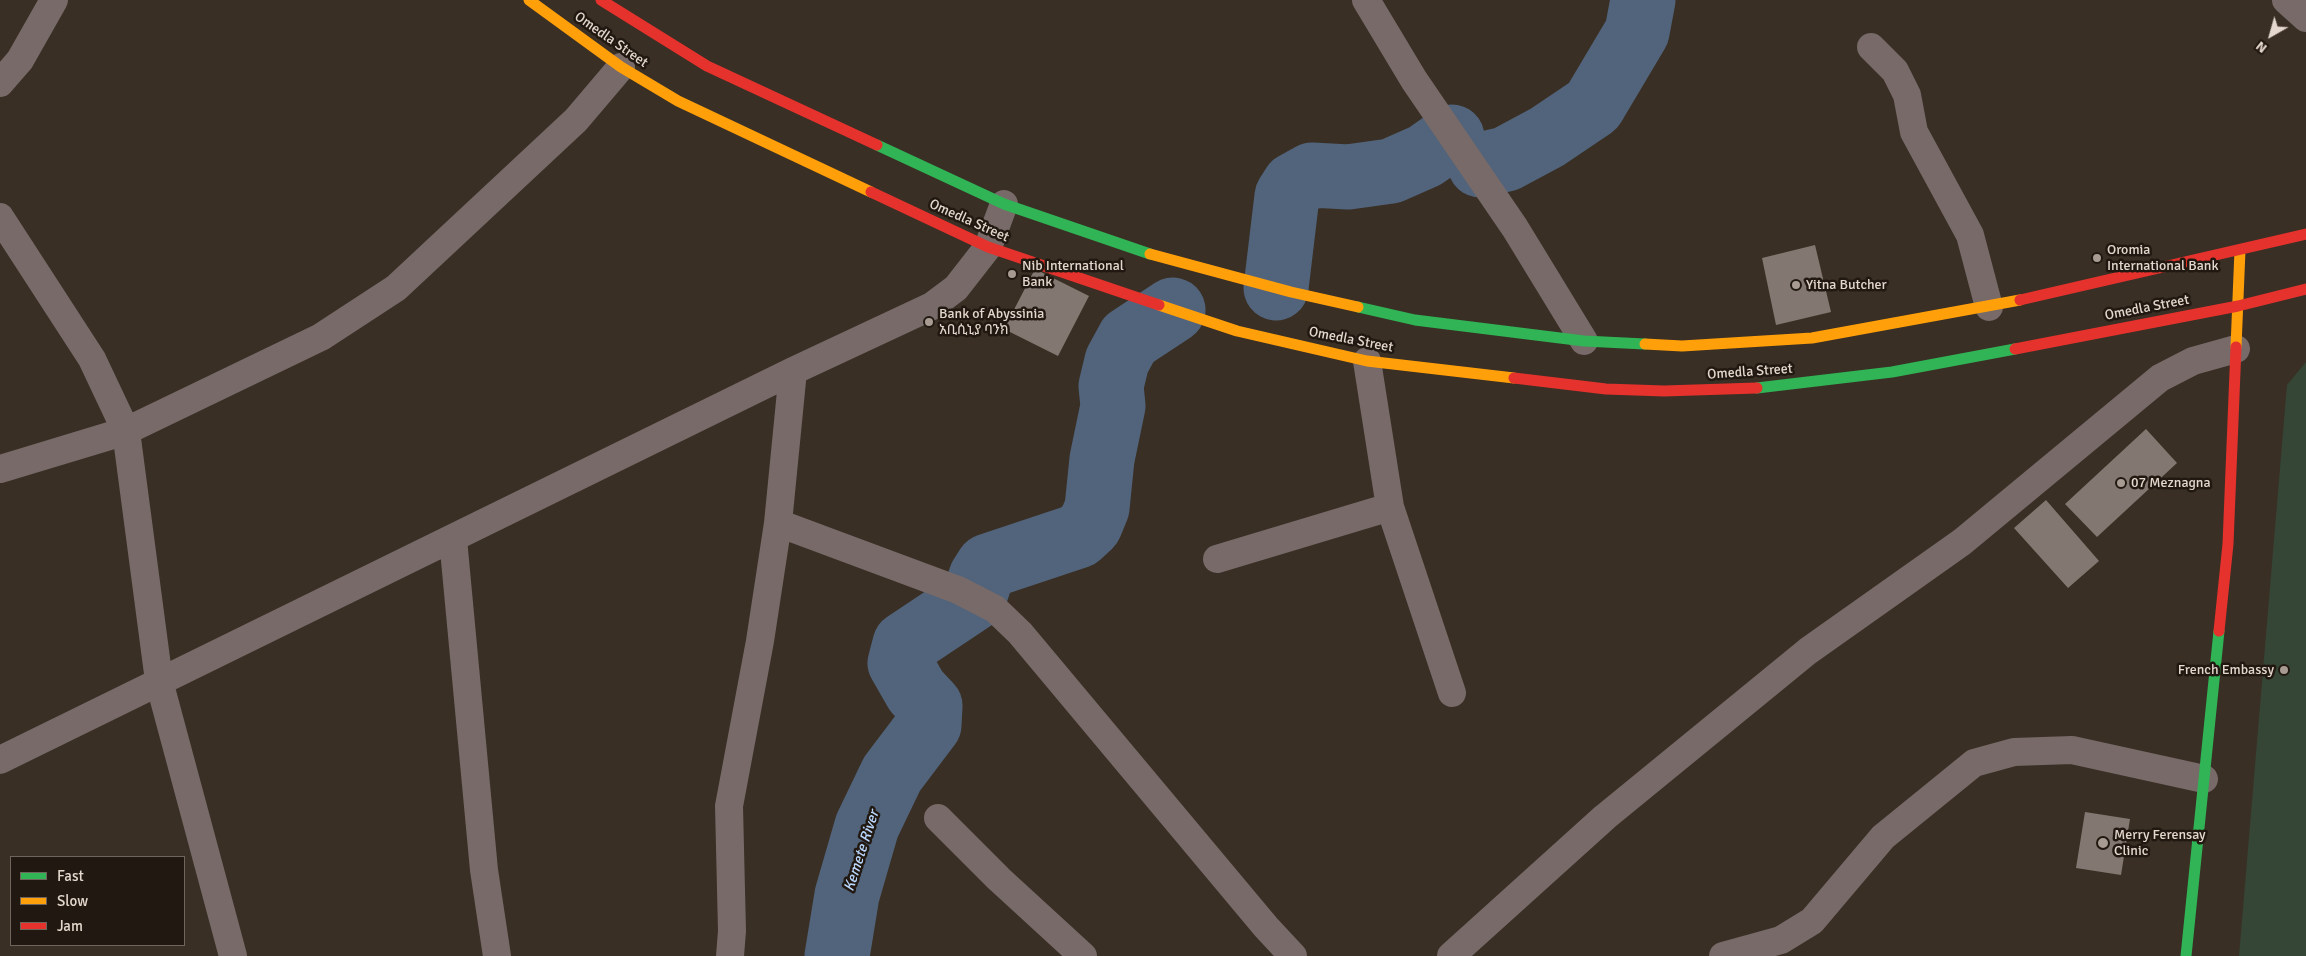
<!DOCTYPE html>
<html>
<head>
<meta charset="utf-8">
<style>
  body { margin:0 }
  #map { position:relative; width:2306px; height:956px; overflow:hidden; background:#392f25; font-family:Signika,sans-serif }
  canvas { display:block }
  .legend { position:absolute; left:10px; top:856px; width:175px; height:90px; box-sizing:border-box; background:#211911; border:1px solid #6f655c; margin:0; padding:6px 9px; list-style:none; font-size:15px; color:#e4d7cd }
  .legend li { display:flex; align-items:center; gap:10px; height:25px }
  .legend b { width:25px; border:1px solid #6f655c }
  .north { position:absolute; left:2246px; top:10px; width:50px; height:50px; -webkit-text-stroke:4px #211911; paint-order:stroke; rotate:218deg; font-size:14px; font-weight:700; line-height:20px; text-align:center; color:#e4d7cd }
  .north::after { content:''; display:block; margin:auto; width:18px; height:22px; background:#e4d7cd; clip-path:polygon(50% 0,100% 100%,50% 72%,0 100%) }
</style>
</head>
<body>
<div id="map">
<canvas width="2306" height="956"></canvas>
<ul class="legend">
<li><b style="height:6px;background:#30b455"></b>Fast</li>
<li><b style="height:6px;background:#ff9f0a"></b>Slow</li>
<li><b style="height:6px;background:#e5322d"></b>Jam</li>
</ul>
<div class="north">N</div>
</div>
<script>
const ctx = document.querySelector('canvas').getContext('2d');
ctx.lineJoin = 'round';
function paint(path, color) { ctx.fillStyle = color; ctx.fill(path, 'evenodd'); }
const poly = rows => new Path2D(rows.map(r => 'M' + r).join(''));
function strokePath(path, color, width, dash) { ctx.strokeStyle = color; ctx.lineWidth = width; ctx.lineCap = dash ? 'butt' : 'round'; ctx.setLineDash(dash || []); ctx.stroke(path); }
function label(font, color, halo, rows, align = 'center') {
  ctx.font = font + ' Signika,"Noto Sans Ethiopic",sans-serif'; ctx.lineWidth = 5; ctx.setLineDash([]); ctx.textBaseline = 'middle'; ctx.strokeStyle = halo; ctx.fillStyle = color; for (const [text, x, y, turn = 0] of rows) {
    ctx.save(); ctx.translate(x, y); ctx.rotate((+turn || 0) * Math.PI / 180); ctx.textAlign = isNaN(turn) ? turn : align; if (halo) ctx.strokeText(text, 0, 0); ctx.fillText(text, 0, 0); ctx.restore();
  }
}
const green = poly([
  [2306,362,2306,956,2239,956,2287,385]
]);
const river = poly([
  [1480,165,1506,159,1547,137,1593,106,1637,32,1643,0],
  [1276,288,1287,196,1294,185,1312,175,1348,177,1391,171,1425,156,1452,137],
  [837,956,847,895,867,826,892,774,929,725,930,706,916,691,900,663,905,644,974,598,981,577,988,566,1078,536,1090,525,1097,508,1102,459,1113,406,1111,386,1117,361,1129,339,1173,310]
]);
const building = poly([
  [1815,245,1831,312,1776,325,1762,258],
  [1035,269,1089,296,1058,356,1004,329],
  [2146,429,2177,463,2097,537,2065,504],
  [2046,500,2099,561,2068,588,2014,528],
  [2085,812,2130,819,2121,875,2076,868]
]);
const street = poly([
  [1366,0,1414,80,1515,228,1584,341],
  [2286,0,2306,18],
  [1871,47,1895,71,1907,95,1914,132,1970,235,1989,307],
  [0,83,20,60,54,0],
  [0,217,92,359,126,431,159,681,233,956],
  [1367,361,1390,507,1452,693],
  [0,469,126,431,321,337,396,288,576,120,621,67],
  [778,523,793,371],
  [453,539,484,870,497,956],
  [1217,559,1390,507],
  [0,760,793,371,932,306,956,288,988,247,1004,204],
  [938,818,999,879,1083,956],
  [730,956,732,931,729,806,760,641,778,523,958,590,995,609,1020,633,1266,927,1293,956],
  [1451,956,1605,817,1808,651,1962,542,2160,378,2193,361,2236,349],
  [1723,956,1781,940,1812,921,1883,837,1974,763,2014,752,2072,750,2204,779]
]);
const fast = poly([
  [877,145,1004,204,1150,254],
  [1358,307,1415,320,1584,341,1645,344],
  [1757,388,1892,372,2015,349],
  [2186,956,2219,631]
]);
const slow = poly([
  [529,0,621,67,678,101,871,192],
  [1150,254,1291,292,1358,307],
  [1159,305,1237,331,1367,361,1514,378],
  [1645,344,1682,346,1812,338,2020,300],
  [2236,347,2240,250]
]);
const jam = poly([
  [601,0,707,66,877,145],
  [871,192,988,247,1159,305],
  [2020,300,2306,234],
  [2015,349,2238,306,2306,289],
  [1514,378,1606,389,1664,391,1757,388],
  [2219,631,2228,544,2236,347]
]);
const markers = [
  [2097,258,5,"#a89c92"],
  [1012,274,5,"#a89c92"],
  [1796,285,5,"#a89c92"],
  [929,322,5,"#a89c92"],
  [2121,483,5,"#a89c92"],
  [2284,670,5,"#a89c92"],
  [2103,843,6,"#a89c92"]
];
const streetNames = [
  ["Omedla Street",611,40,35],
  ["Omedla Street",969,221,24],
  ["Omedla Street",2147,308,-11],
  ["Omedla Street",1351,340,11],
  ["Omedla Street",1750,372,-4]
];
const poiNames = [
  ["Oromia",2107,250],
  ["International Bank",2107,266],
  ["Nib International",1022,266],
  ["Bank",1022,282],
  ["Yitna Butcher",1806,285],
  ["Bank of Abyssinia",939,314],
  ["አቢሲኒያ ባንክ",939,330],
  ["07 Meznagna",2131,483],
  ["French Embassy",2274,670,"right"],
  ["Merry Ferensay",2114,835],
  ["Clinic",2114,851]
];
const waterNames = [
  ["Kemete River",862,851,-72]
];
paint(green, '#364636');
strokePath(river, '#52647b', 65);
paint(building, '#827871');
strokePath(street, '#776a68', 28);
strokePath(fast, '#30b455', 11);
strokePath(slow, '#ff9f0a', 11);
strokePath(jam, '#e5322d', 11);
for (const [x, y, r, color] of markers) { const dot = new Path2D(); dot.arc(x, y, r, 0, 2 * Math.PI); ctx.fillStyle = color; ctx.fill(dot); strokePath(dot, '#211911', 2); }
label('14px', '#e4d7cd', '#211911', streetNames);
label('14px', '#e4d7cd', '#211911', poiNames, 'left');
label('italic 15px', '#bad7fe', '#211911', waterNames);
</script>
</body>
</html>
